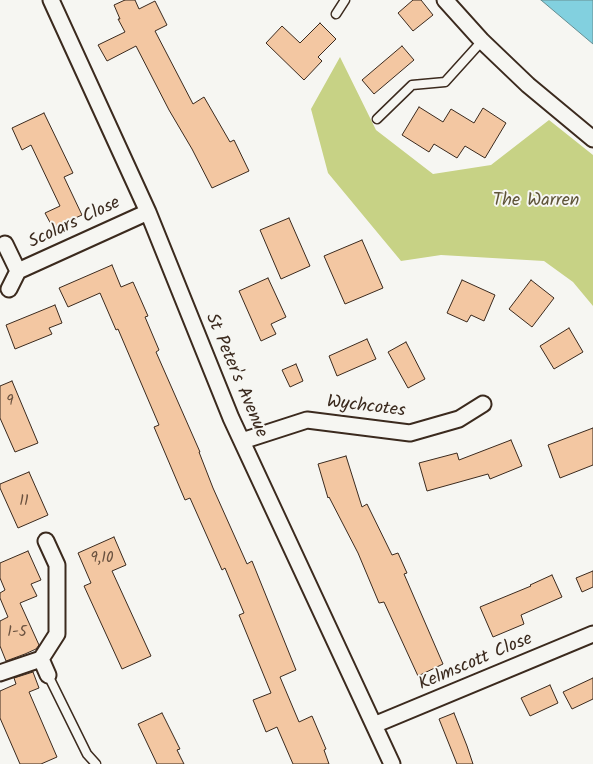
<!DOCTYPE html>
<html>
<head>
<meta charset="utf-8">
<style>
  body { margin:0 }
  canvas { display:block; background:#f6f6f2 }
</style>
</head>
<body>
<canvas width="593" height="764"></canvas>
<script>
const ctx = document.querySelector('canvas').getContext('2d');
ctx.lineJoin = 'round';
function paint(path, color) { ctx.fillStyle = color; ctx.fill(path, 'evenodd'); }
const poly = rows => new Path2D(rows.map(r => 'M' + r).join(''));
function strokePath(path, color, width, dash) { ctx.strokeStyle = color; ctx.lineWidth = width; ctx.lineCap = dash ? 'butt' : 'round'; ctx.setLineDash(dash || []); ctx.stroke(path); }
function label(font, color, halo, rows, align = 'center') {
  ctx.font = font + ' Kalam,sans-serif'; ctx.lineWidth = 4; ctx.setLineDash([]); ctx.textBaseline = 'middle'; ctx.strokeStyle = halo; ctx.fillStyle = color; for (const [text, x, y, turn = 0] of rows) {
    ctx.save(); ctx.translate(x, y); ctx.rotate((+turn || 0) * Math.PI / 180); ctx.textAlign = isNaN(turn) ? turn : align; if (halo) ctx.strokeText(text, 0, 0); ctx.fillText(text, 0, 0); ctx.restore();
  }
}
const green = poly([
  [340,57,376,130,433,174,491,165,549,120,593,155,593,306,573,282,544,261,441,255,401,261,328,173,311,109]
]);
const water = poly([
  [541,0,593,0,593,44,541,0]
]);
const building = poly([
  [125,0,135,0,139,9,155,1,167,25,155,31,193,104,204,97,230,142,234,140,249,171,212,188,192,149,169,110,136,46,107,61,98,45,125,32,118,19,120,19,114,5,125,0],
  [413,0,421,0,433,15,413,31,398,13,413,0],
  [320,23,336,39,318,57,322,61,304,80,266,43,282,26,300,43,320,23],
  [402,46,414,60,374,94,362,80,402,46],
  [419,107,443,122,451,109,474,123,483,108,506,123,485,158,465,146,457,158,434,144,429,152,402,135,419,107],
  [44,113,73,173,64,177,82,215,53,228,45,213,60,206,31,145,22,150,12,128,44,113],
  [289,218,310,266,281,279,260,230,289,218],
  [362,240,383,288,345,304,324,256,362,240],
  [112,265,121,287,133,282,148,316,145,317,159,350,156,352,200,452,199,452,213,488,247,564,252,561,296,670,280,677,299,722,312,716,326,749,324,750,329,764,293,764,277,727,266,732,253,700,271,693,239,615,244,613,225,568,222,570,190,498,185,500,154,427,159,425,118,329,116,330,100,293,68,307,59,288,112,265],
  [268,278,286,317,271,324,276,334,261,341,239,291,268,278],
  [462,280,495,295,484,321,471,315,467,322,447,313,462,280],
  [531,280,554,298,532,327,509,309,531,280],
  [55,305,62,323,49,328,52,334,15,349,6,325,55,305],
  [569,328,583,352,554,369,540,346,569,328],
  [367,339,376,359,337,376,329,356,367,339],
  [406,342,425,379,408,388,388,352,406,342],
  [296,364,303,381,290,387,282,370,296,364],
  [12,381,38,443,15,452,0,418,0,386,12,381],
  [593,428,593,465,560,478,548,445,593,428],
  [511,440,522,466,490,479,488,474,427,491,419,463,457,453,459,460,511,440],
  [346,456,362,507,367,504,392,555,398,553,407,573,404,574,443,664,418,676,384,602,379,603,358,553,329,497,328,498,318,464,346,456],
  [29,472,48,515,18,528,0,488,0,484,29,472],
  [114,537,126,565,112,571,151,656,122,669,84,586,91,583,78,553,114,537],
  [28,551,41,580,31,584,37,596,20,603,39,645,36,649,25,654,6,661,0,646,0,621,8,617,0,598,0,593,5,590,0,578,0,563,28,551],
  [593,571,593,587,582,592,576,578,593,571],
  [552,575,562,597,521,615,524,624,493,637,480,607,531,586,530,585,552,575],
  [33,672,39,688,29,692,57,757,41,764,20,764,0,718,0,691,16,684,14,678,33,672],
  [593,678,593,699,572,709,563,692,593,678],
  [550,685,558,703,530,716,521,698,550,685],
  [162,713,180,749,177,750,184,764,157,764,138,724,162,713],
  [454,713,467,746,473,764,457,764,439,719,454,713]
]);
const service = poly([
  [336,14,345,0],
  [377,119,412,85,445,82,482,41],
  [48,675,87,754,96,764]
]);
const minor = poly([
  [51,0,148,212,231,418,392,764],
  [445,0,482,41,528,85,593,139],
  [5,244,18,271],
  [9,289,18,271,148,212],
  [242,441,307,420,410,433,459,419,483,404],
  [41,659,48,675],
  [0,673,41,659,57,634,57,565,46,541],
  [374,725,593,634]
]);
const numberNames = [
  ["9",10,402],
  ["11",24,502],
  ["9,10",102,559],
  ["1-5",17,633]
];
const parkNames = [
  ["The Warren",536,202]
];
const streetNames = [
  ["Scolars Close",75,224,-25],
  ["St Peter's Avenue",235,376,67],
  ["Wychcotes",366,408,7],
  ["Kelmscott Close",476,663,-23]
];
paint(green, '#c7d285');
paint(water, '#82d0df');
strokePath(water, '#668e92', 1);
paint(building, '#f3c7a2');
strokePath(building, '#3b2a1e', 1);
strokePath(service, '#3b2a1e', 11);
strokePath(minor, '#3b2a1e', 19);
strokePath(service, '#f6f6f2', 8);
strokePath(minor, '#f6f6f2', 15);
label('15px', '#69513f', null, numberNames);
label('18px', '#5e5438', '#f6f6f2', parkNames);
label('18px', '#3b2a1e', '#f6f6f2', streetNames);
</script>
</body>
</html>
